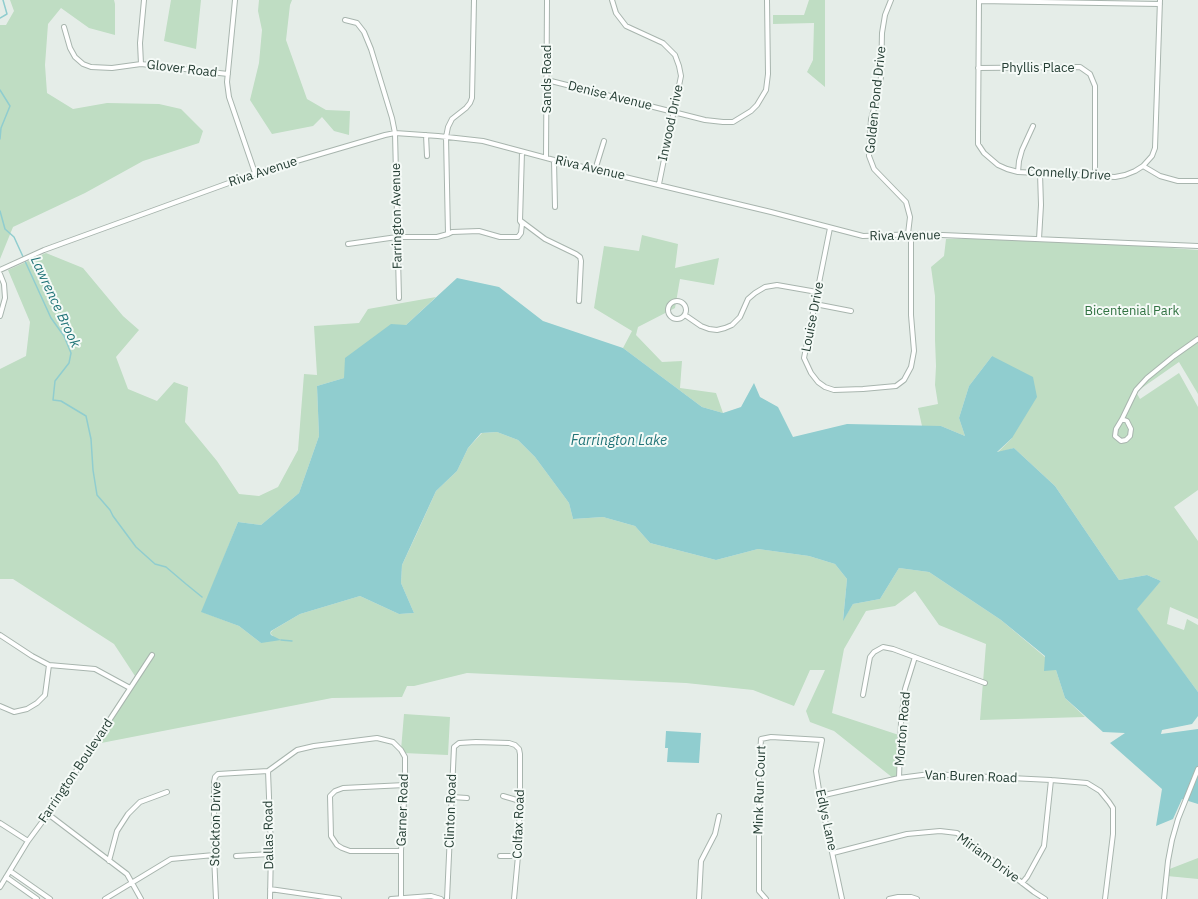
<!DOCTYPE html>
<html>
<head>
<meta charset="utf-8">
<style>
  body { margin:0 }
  canvas { display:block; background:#e5ede8 }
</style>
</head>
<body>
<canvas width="1198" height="899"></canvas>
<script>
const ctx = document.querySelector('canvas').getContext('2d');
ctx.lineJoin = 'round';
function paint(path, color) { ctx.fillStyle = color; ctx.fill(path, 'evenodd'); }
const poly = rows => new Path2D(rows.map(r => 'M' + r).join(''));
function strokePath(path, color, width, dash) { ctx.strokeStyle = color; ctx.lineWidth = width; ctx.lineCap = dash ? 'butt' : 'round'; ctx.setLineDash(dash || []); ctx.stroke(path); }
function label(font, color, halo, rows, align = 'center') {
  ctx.font = font + ' "IBM Plex Sans",sans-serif'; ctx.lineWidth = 4; ctx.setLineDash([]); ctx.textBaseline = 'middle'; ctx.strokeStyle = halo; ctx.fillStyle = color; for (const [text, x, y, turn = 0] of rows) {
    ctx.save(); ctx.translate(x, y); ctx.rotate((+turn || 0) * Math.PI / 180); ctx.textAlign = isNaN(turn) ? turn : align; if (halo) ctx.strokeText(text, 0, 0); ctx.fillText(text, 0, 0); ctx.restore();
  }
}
const green = poly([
  [10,0,114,0,115,4,115,35,89,28,61,8,48,24,45,65,47,93,73,109,107,103,159,104,181,109,203,131,199,143,143,161,85,193,13,227,0,259,0,25,6,25,14,11],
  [171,0,201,0,196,49,164,41],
  [259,0,292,0,290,5,286,40,307,99,326,110,350,111,349,135,334,131,322,117,313,126,272,134,250,100,259,63,262,30,258,11],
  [809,0,825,0,825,87,807,72,813,60,814,23,773,24,773,15,804,15],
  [642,235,678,244,675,268,719,258,714,285,680,279,675,308,638,327,636,335,662,362,682,361,680,388,716,393,723,413,702,407,623,348,632,331,594,308,604,246,639,251],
  [1039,238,1198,250,1198,394,1179,362,1136,392,1140,399,1179,373,1198,407,1198,490,1174,507,1198,541,1198,619,1170,607,1167,624,1184,630,1187,619,1198,625,1198,692,1136,609,1161,581,1147,575,1119,580,1055,486,1014,448,997,453,1012,438,992,356,969,386,959,418,965,436,941,426,922,426,918,408,938,404,935,385,936,366,935,340,935,296,931,267,944,256,946,239],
  [46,253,83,268,123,316,139,330,116,357,128,389,157,401,174,382,188,387,185,422,217,461,239,494,259,496,278,487,298,450,304,374,317,375,314,326,359,323,368,309,436,297,406,325,344,378,317,386,319,436,299,493,261,525,238,522,202,612,239,626,261,643,273,636,270,633,273,630,300,614,360,596,399,614,414,613,401,583,402,565,417,533,436,491,457,471,468,448,482,433,497,432,518,440,535,457,569,503,573,519,603,517,635,526,650,543,716,560,758,549,809,556,835,564,847,579,843,620,853,604,880,599,899,568,929,572,1001,620,1045,657,1056,670,1065,698,1085,717,980,720,986,644,939,625,915,591,895,606,866,611,844,649,832,713,902,736,899,777,893,778,834,731,810,722,806,711,825,670,810,670,794,706,753,690,686,683,467,673,414,686,407,686,402,697,332,698,91,745,135,676,114,644,13,579,0,579,0,369,26,356,30,322,8,270],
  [404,714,450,717,448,755,403,753,401,750],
  [1198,858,1198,879,1167,876,1167,870]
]);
const water = poly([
  [457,278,499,287,543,321,623,348,702,407,723,413,741,407,754,383,760,397,778,407,793,437,847,424,941,426,965,436,959,418,969,386,992,356,1033,377,1037,397,1012,438,997,452,1014,448,1055,486,1119,580,1147,575,1161,581,1137,609,1198,692,1198,716,1192,724,1162,730,1161,734,1198,729,1198,804,1182,799,1173,819,1156,826,1162,789,1110,743,1125,733,1103,732,1065,698,1056,670,1044,671,1045,656,1001,620,929,572,899,568,880,599,853,604,843,621,847,579,835,564,809,556,758,549,716,560,650,543,635,526,603,517,573,519,569,503,535,457,518,440,497,432,481,433,468,448,457,471,436,491,402,565,401,583,414,613,399,614,360,596,300,614,271,631,270,633,271,635,281,640,261,643,239,626,201,612,238,522,261,525,299,493,319,436,317,386,344,378,345,358,391,324,406,325],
  [666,731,701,733,699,763,667,762,668,748,665,748]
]);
const stream = poly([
  [0,18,7,14,3,0],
  [0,90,10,106,1,128,0,139],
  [0,211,5,229,14,237,51,318,64,336,71,353,69,363,55,381,53,400,61,401,86,416,91,439,93,470,97,495,110,510,113,516,136,547,155,564,166,567,186,584,202,597],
  [281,640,292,641]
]);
const minor = poly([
  [235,0,227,82,229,97,255,173],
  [612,0,616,13,626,26,663,43,675,55,679,66,681,76,659,184],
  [891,0,885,15,882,33,881,77,878,95,871,119,869,156,874,169,906,202,910,217,908,234],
  [979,0,978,135,978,144,984,153,998,165,1007,169,1018,172,1115,177,1125,175,1135,171,1143,166,1152,156,1155,148,1160,0],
  [979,1,1160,4],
  [345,20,357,23,364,32,371,49,392,118,395,133,399,298],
  [64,27,70,48,75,57,83,64,91,67,112,68,141,64,228,74],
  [141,64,140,43,144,0],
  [978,68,1080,67,1090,74,1095,86,1095,176],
  [547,80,705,120,723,122,733,122,751,111,757,105,766,90,768,74,767,0],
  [426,135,427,156],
  [546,158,547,0],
  [554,160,555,207],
  [1143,166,1160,176,1178,181,1198,181],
  [595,170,604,141],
  [1018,172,1019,161,1022,150,1033,126],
  [521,221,545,239,576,254,580,257,581,261,579,301],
  [830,228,804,358,811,373,818,382,825,387,834,390,863,389,896,386,904,380,911,367,914,351,911,315,911,234],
  [448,234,446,137,448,127,452,119,466,108,470,103,472,98,474,0],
  [1039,239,1041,205,1040,173],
  [348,244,397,237,437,237,448,234,452,232,479,231,500,237,518,237,521,233,522,224,520,221,522,152],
  [0,270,44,250,259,172,385,135,395,133,438,136,483,141,554,160,771,212,863,236,919,234,1198,246],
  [0,274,4,284,5,298,0,316],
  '668 310a9 9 0 1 1 18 0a9 9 0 1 1-18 0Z',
  [815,304,851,311],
  [685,315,701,326,709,329,717,330,725,328,732,325,740,317,748,299,755,293,765,287,777,285,817,292],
  [1122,419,1136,390,1147,378,1174,356,1198,339],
  [1122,419,1127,421,1131,429,1130,436,1126,440,1121,441,1115,436,1116,429,1122,419],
  [0,635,32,656,49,665,95,669,130,688],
  [863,695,870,657,874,652,883,647,893,649,985,683],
  [0,706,14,712,27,709,37,703,45,695,49,665],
  [268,771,271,849,270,899],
  [899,778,901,722,905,689,915,657],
  [503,796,520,801],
  [820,796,899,778,930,774,1051,780,1087,783,1100,791,1109,802,1113,808,1113,834,1105,899],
  [452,797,467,798],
  [48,814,127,874,141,899],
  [0,823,28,841],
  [401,851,350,851,342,848,337,845,331,836,330,796,335,791,343,788,405,785],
  [833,853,907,834,940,831,957,833,1034,892,1045,899],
  [236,856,270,854],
  [500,856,518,856],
  [109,861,117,831,128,814,140,802,167,792],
  [10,871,50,899],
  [6,877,37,899],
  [1022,883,1027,877,1044,846,1051,780],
  [0,887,28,841,48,814,152,655],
  [270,889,339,899],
  [105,899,171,859,214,855],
  [216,899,214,855,214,782,215,777,218,774,268,771,297,750,314,746,377,738,393,742,401,750,405,757,405,785,401,851,401,898],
  [391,899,431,896,441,899],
  [447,899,454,747,459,743,476,742,509,743,515,745,519,749,520,754,520,801,518,856,514,899],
  [699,899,701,861,715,834,719,816],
  [766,899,759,891,759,774,761,739,771,737,822,740,816,771,820,796,842,899],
  [889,899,898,897,911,897,917,899],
  [1164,899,1168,861,1172,840,1178,819,1198,769]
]);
const streetNames = [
  ["Phyllis Place",1038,68],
  ["Glover Road",182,69,7],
  ["Sands Road",547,79,-90],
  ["Denise Avenue",610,96,14],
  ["Golden Pond Drive",876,100,-84],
  ["Inwood Drive",671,123,-78],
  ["Riva Avenue",590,168,13],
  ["Riva Avenue",263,172,-18],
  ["Connelly Drive",1069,174,3],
  ["Farrington Avenue",397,216,-91],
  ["Riva Avenue",905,236,-1],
  ["Louise Drive",813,317,-79],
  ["Morton Road",903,729,-85],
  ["Farrington Boulevard",76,771,-56],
  ["Van Buren Road",971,777,2],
  ["Mink Run Court",760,790,-88],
  ["Garner Road",403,810,-88],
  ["Clinton Road",451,811,-88],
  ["Edlys Lane",826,820,78],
  ["Stockton Drive",216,824,-89],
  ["Colfax Road",519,824,-88],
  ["Dallas Road",269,835,-91],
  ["Miriam Drive",988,858,36]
];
const parkNames = [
  ["Bicentenial Park",1132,311]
];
const waterNames = [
  ["Lawrence Brook",55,302,65],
  ["Farrington Lake",619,441]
];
paint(green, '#bfddc3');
paint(water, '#90cdcf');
strokePath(stream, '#90cdcf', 1.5);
strokePath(minor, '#a8b5ae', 6);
strokePath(minor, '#fff', 4);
label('13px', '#253e34', '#f5faf7', streetNames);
label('13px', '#317342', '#f5faf7', parkNames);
label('italic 14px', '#217478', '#f5faf7', waterNames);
</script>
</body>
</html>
